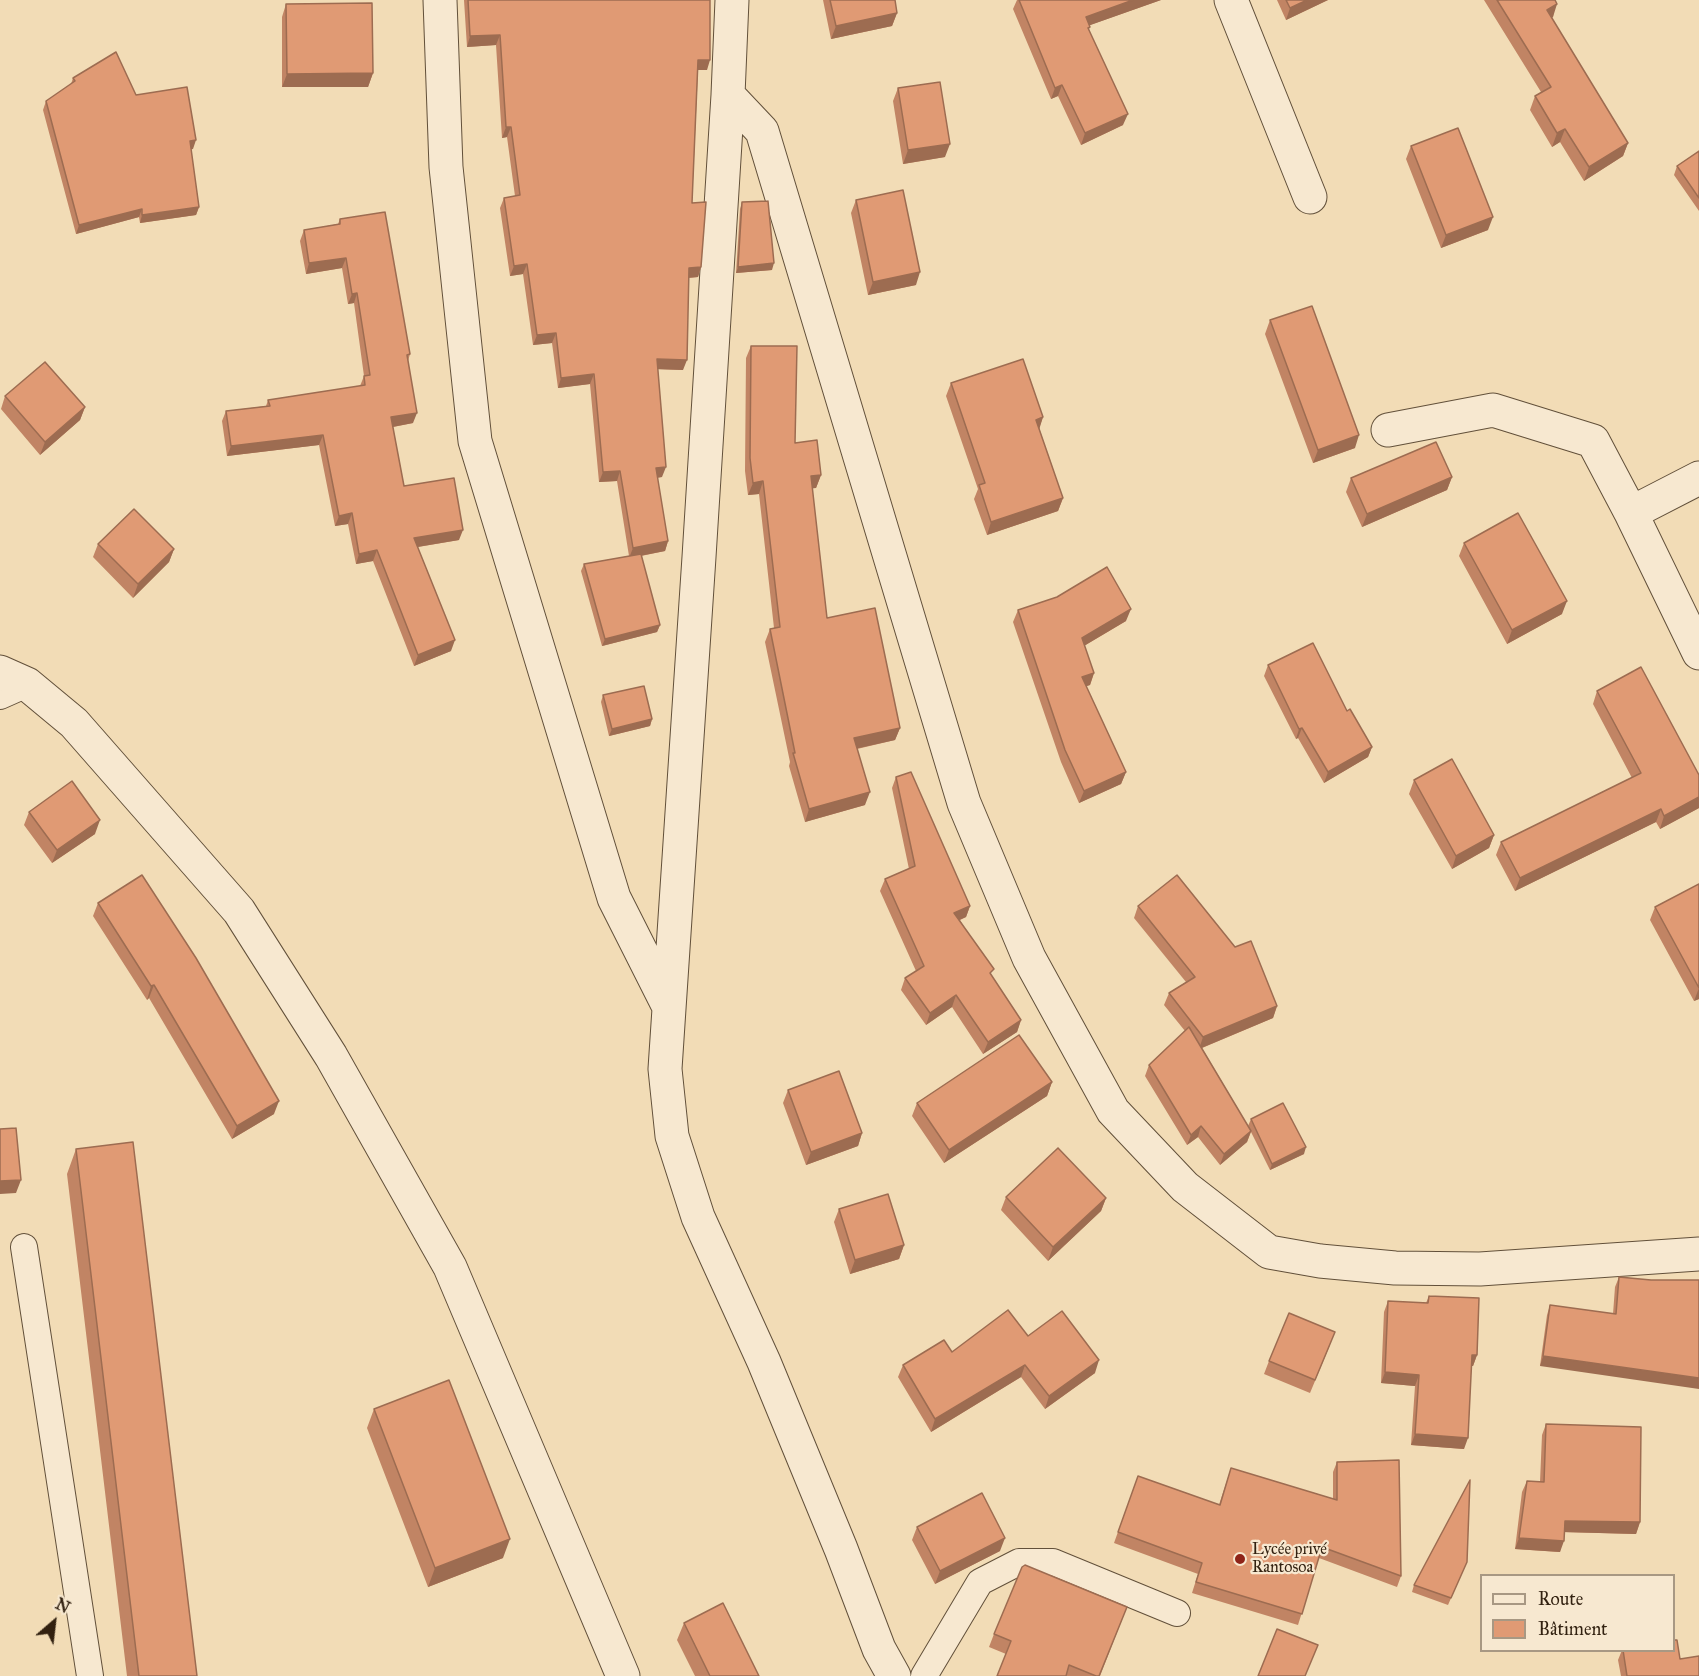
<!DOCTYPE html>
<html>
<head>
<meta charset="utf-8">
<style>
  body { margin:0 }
  #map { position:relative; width:1699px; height:1676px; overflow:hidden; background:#f2dcb6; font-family:"IM FELL Great Primer",serif }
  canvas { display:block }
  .legend { position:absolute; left:1480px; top:1574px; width:195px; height:78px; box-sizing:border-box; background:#f7e8d0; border:2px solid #a89883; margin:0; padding:8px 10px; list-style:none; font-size:18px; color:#322110 }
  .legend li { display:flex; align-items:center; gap:12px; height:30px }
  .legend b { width:30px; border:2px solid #a89883 }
  .north { position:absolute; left:24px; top:1592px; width:60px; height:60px; -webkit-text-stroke:4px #f7e8d0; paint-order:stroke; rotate:28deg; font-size:16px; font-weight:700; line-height:24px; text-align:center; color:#322110 }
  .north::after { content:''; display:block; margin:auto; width:21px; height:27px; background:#322110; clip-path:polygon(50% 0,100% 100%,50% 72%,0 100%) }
</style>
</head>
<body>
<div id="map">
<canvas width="1699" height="1676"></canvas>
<ul class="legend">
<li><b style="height:8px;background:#f7e8d0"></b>Route</li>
<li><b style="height:16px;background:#e09a74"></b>Bâtiment</li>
</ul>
<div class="north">N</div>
</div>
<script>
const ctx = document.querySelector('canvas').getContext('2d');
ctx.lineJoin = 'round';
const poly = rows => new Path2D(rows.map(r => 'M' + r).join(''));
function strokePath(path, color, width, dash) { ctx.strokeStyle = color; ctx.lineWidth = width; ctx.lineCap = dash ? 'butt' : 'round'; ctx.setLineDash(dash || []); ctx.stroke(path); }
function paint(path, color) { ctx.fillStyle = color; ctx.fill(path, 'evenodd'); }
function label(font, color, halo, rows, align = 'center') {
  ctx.font = font + ' "IM FELL Great Primer",serif'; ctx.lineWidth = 4.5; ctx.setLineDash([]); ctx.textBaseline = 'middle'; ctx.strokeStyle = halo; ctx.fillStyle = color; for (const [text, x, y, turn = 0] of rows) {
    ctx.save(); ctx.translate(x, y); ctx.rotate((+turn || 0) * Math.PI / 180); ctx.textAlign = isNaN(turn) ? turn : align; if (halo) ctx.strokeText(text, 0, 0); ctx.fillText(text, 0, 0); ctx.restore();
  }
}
const service = poly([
  [0,696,27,684],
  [24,1247,90,1676],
  [924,1676,980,1582,1019,1562,1053,1562,1177,1613]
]);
const minor = poly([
  [440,0,446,167,475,441,614,898,669,1007],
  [732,0,728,95,699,557,665,1069,672,1136,698,1217,764,1362,841,1549,879,1649,894,1676],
  [1231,0,1310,197],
  [728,95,762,131,964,803,1029,958,1113,1111,1185,1187,1269,1252,1320,1261,1395,1268,1480,1269,1699,1254],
  [1388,430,1493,410,1593,441,1631,513,1699,653],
  [1631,513,1699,478],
  [0,672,27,684,74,723,239,911,331,1056,450,1267,623,1676]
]);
const wall = poly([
  [464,0,710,0,707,70,698,70,692,203,701,267,698,277,689,278,683,370,657,369,662,477,657,478,668,541,665,551,641,556,660,625,657,632,602,646,581,571,584,564,629,556,617,481,599,482,590,384,558,388,552,343,533,345,523,274,510,276,500,208,504,198,515,196,507,137,502,138,496,45,467,47],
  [823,0,895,0,897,13,892,26,831,39],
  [1017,0,1161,0,1090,25,1089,30,1123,125,1081,145,1058,96,1051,99,1013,9],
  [1277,0,1328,0,1286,20],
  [1484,0,1555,0,1553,17,1551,18,1628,143,1623,156,1584,181,1560,142,1552,147,1530,110,1535,96,1541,92],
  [286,4,373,73,368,87,282,87,282,17],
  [73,78,136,95,193,149,191,149,199,207,196,215,140,223,139,217,76,234,43,110,46,101,71,84],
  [898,88,945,157,903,164,893,101],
  [1411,146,1488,230,1441,248,1406,159],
  [1699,151,1699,211,1674,175,1677,166],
  [856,200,916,285,868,295,851,213],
  [742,202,772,270,736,273,740,209],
  [340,219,410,354,408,361,413,423,393,427,404,486,459,540,418,547,451,651,414,666,373,561,356,564,348,524,335,526,319,445,227,456,222,421,226,411,266,406,268,400,360,386,364,376,354,303,348,304,342,268,306,274,300,241,304,230,338,224],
  [1270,320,1355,448,1313,463,1265,334],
  [751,346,795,443,821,475,816,488,812,488,827,618,900,728,895,740,857,749,865,805,805,822,789,766,790,762,765,642,770,629,774,628,759,494,748,495,745,471,746,358],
  [951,383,1043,417,1039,428,1063,498,1058,511,987,535,974,499,978,489,946,396],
  [5,396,85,407,80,420,40,455,1,409],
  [1452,477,1447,490,1362,527,1346,492,1351,478],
  [1464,543,1562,614,1507,644,1459,556],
  [98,544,174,549,169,562,133,598,93,557],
  [1018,610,1126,621,1084,646,1094,673,1090,685,1086,686,1126,772,1121,784,1079,803,1061,762,1013,622],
  [1268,665,1347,711,1372,747,1368,757,1324,783,1298,738,1296,739,1264,676],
  [1597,691,1699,775,1699,808,1660,829,1656,822,1515,891,1496,855,1501,842,1632,778,1593,704],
  [603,695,652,719,650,726,609,736,601,702],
  [896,777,970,906,966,917,960,920,992,976,1021,1020,1017,1032,983,1054,952,1007,926,1025,901,990,905,978,916,971,880,891,885,879,909,869,892,788],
  [1414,780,1494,835,1489,848,1452,869,1409,794],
  [29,812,95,834,52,863,24,825],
  [1699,884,1699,999,1694,1001,1650,920,1655,907],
  [98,903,274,1114,232,1139,149,998,147,1000,93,916],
  [1138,906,1277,1006,1273,1018,1202,1048,1248,1126,1251,1119,1304,1154,1270,1170,1251,1132,1247,1142,1220,1165,1198,1137,1187,1145,1145,1076,1149,1065,1185,1031,1164,1005,1169,993,1186,982,1134,918],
  [1052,1082,1047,1096,944,1163,912,1116,917,1103],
  [788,1090,862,1133,858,1146,806,1165,783,1103],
  [76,1149,197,1676,127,1676,67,1174],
  [1006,1197,1106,1198,1101,1211,1048,1261,1001,1210],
  [839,1209,904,1245,899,1259,850,1274,834,1222],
  [1619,1277,1651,1280,1699,1280,1540,1366,1547,1315,1550,1305,1613,1314,1615,1287],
  [1429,1296,1477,1355,1473,1366,1471,1366,1464,1449,1411,1445,1415,1386,1381,1383,1384,1312,1388,1301,1426,1303],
  [1028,1336,1095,1373,1045,1409,1021,1377,931,1432,898,1377,903,1365,952,1352],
  [1330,1345,1310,1393,1264,1374,1269,1361],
  [374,1409,503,1558,428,1587,367,1428],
  [1546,1424,1640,1522,1636,1534,1564,1532,1560,1552,1515,1549,1522,1492,1527,1481,1540,1482,1542,1435],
  [1337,1462,1401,1576,1397,1587,1319,1558,1298,1625,1192,1593,1198,1574,1114,1543,1138,1476,1219,1505,1231,1468,1333,1499,1333,1472],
  [917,1527,1000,1551,935,1584,912,1540],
  [1467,1562,1448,1605,1412,1592,1414,1585],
  [1127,1607,1100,1676,997,1676,1006,1654,989,1647,994,1634],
  [684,1623,759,1676,695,1676,677,1640],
  [1622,1650,1674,1650,1680,1659,1699,1676,1621,1676,1618,1660]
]);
const shadedWall = poly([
  [1133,0,1161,0,1082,28,1086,17],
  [1307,0,1328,0,1286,20,1290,8],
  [1557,4,1553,17,1542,24,1547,10],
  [897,13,892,26,831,39,836,26],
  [500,35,496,45,467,47,470,36],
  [698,60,710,60,707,70,695,70],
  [373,73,368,87,282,87,287,74],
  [1062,85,1058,96,1051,99,1055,88],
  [1128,114,1123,125,1081,145,1085,133],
  [506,127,511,127,507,137,502,138],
  [1565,129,1560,142,1552,147,1557,133],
  [196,140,193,149,187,150,190,141],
  [1628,143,1623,156,1584,181,1589,167],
  [950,144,945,157,903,164,908,150],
  [199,207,196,215,140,223,142,215],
  [142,209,139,217,76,234,79,225],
  [1493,217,1488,230,1441,248,1446,235],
  [346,258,342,268,306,274,309,263],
  [774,263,772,270,736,273,738,267],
  [527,264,523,274,510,276,514,266],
  [701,267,698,277,685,278,689,268],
  [920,272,916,285,868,295,873,282],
  [357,293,354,303,348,304,352,294],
  [556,333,552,343,533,345,537,335],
  [657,359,687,360,683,370,653,369],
  [594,374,590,384,558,388,561,378],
  [85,407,80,420,40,455,45,442],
  [417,413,413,423,387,428,391,417],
  [1043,417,1039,430,1036,420],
  [323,435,319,445,227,456,231,446],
  [1359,435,1355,448,1313,463,1318,450],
  [666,467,662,477,652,478,656,468],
  [620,471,617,481,599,482,603,472],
  [821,475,816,488,807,489,811,476],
  [1452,477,1447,490,1362,527,1367,514],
  [763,481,759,494,748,495,753,483],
  [1063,498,1058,511,987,535,991,522],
  [352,513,348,524,335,526,339,516],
  [463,530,459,540,411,548,414,538],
  [668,541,665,551,629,558,633,548],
  [174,549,169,562,133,598,138,584],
  [377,550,373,561,356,564,359,554],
  [1567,601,1562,614,1507,644,1512,630],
  [1131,609,1126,621,1077,650,1082,638],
  [660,625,657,632,602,646,605,639],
  [455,640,451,651,414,666,418,655],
  [1094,673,1090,685,1078,689,1082,677],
  [652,719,650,726,609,736,612,729],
  [900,728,895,740,850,750,854,738],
  [1302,728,1298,738,1296,739,1299,729],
  [1372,747,1368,757,1324,783,1328,772],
  [1126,772,1121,784,1079,803,1084,791],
  [870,792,865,805,805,822,809,809],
  [1699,797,1699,808,1660,829,1664,816],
  [1661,809,1656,822,1515,891,1520,878],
  [100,820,95,834,52,863,57,850],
  [1494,835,1489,848,1452,869,1456,856],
  [970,906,966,917,950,924,954,913],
  [154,985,149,998,147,1000,151,986],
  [1699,988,1699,999,1694,1001],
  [956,995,952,1007,926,1025,930,1013],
  [1277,1006,1273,1018,1199,1049,1203,1037],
  [1021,1020,1017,1032,983,1054,988,1042],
  [1052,1082,1047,1096,944,1163,949,1150],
  [279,1101,274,1114,232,1139,237,1126],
  [1201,1126,1198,1137,1187,1145,1191,1135],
  [1251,1131,1247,1142,1220,1165,1224,1154],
  [862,1133,858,1146,806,1165,811,1152],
  [1306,1147,1304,1154,1270,1170,1272,1164],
  [21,1180,16,1193,0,1194,0,1181],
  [1106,1198,1101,1211,1048,1261,1053,1247],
  [904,1245,899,1259,850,1274,855,1260],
  [1472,1355,1477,1355,1473,1366,1468,1366],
  [1543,1356,1699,1378,1699,1389,1540,1366],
  [1099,1360,1095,1373,1045,1409,1049,1396],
  [1025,1365,1021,1377,931,1432,935,1419],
  [1385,1372,1419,1375,1415,1386,1381,1383],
  [1415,1434,1468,1438,1464,1449,1411,1445],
  [1565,1521,1640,1522,1636,1534,1561,1532],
  [1005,1538,1000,1551,935,1584,940,1571],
  [1519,1538,1564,1541,1560,1552,1515,1549],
  [510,1539,503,1558,428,1587,435,1568]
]);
const building = poly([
  [468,0,710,0,710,60,698,60,692,203,706,202,701,267,689,268,687,360,657,359,666,467,656,468,668,541,633,548,620,471,603,472,594,374,561,378,556,333,537,335,527,264,514,266,504,198,520,195,511,127,506,127,500,35,470,36,468,0],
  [830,0,895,0,897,13,836,26,830,0],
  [1019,0,1133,0,1086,17,1090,27,1088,28,1128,114,1085,133,1062,85,1055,88,1019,0],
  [1286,0,1307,0,1290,8,1286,0],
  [1497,0,1555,0,1557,4,1547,10,1628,143,1589,167,1565,129,1557,133,1535,96,1551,87,1497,0],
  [372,3,373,73,287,74,286,4,372,3],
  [116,52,136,95,187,87,196,140,190,141,199,207,142,215,142,209,79,225,46,101,75,81,73,78,116,52],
  [940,82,950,144,908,150,898,88,940,82],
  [1458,128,1493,217,1446,235,1411,146,1458,128],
  [1699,151,1699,198,1677,166,1699,151],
  [903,190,920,272,873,282,856,200,903,190],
  [768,201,774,263,738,267,742,202,768,201],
  [385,212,410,354,407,355,417,413,391,417,404,486,454,478,463,530,414,538,455,640,418,655,377,550,359,554,352,513,339,516,323,435,231,446,226,411,270,406,268,400,365,385,364,376,370,375,357,293,352,294,346,258,309,263,304,230,340,224,340,219,385,212],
  [1312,306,1359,435,1318,450,1270,320,1312,306],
  [751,346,797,346,795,443,817,440,821,475,811,476,827,618,875,608,900,728,854,738,870,792,809,809,793,753,795,753,770,629,780,627,763,481,753,483,750,458,751,346],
  [1023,359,1043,417,1036,420,1063,498,991,522,979,485,985,483,951,383,1023,359],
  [45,362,85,407,45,442,5,396,45,362],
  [1436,442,1452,477,1367,514,1351,478,1436,442],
  [134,509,174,549,138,584,98,544,134,509],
  [1518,513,1567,601,1512,630,1464,543,1518,513],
  [641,554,660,625,605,639,584,564,641,554],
  [1107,567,1131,609,1082,638,1094,673,1082,677,1126,772,1084,791,1065,750,1018,610,1057,597,1107,567],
  [1313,643,1347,711,1350,709,1372,747,1328,772,1302,728,1299,729,1268,665,1313,643],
  [1641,667,1699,775,1699,797,1664,816,1661,809,1520,878,1501,842,1641,773,1597,691,1641,667],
  [644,686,652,719,612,729,603,695,644,686],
  [1452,759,1494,835,1456,856,1414,780,1452,759],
  [911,772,970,906,954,913,994,969,990,973,1021,1020,988,1042,956,995,930,1013,905,978,924,966,885,879,915,866,896,777,911,772],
  [72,781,100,820,57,850,29,812,72,781],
  [142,875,196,958,279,1101,237,1126,154,985,151,986,98,903,142,875],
  [1177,875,1235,947,1251,941,1277,1006,1203,1037,1169,993,1195,977,1138,906,1177,875],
  [1699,884,1699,988,1655,907,1699,884],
  [1189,1027,1251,1131,1224,1154,1201,1126,1191,1135,1149,1065,1189,1027],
  [1019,1035,1052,1082,949,1150,917,1103,1019,1035],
  [839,1071,862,1133,811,1152,788,1090,839,1071],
  [1283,1103,1306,1147,1272,1164,1251,1119,1283,1103],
  [16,1128,21,1180,0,1181,0,1129,16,1128],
  [133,1142,197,1676,139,1676,76,1149,133,1142],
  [1058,1148,1106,1198,1053,1247,1006,1197,1058,1148],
  [888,1194,904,1245,855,1260,839,1209,888,1194],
  [1619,1277,1651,1280,1699,1280,1699,1378,1543,1356,1550,1305,1616,1314,1619,1277],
  [1429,1296,1479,1298,1477,1355,1472,1355,1468,1438,1415,1434,1419,1375,1385,1372,1388,1301,1428,1303,1429,1296],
  [1008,1310,1028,1336,1062,1311,1099,1360,1049,1396,1025,1365,935,1419,903,1365,944,1340,952,1352,1008,1310],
  [1289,1313,1335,1332,1315,1380,1269,1361,1289,1313],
  [449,1380,510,1539,435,1568,374,1409,449,1380],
  [1546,1424,1641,1427,1640,1522,1565,1521,1564,1541,1519,1538,1527,1481,1544,1482,1546,1424],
  [1399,1460,1401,1576,1322,1547,1302,1614,1196,1582,1202,1563,1118,1532,1138,1476,1220,1505,1231,1468,1337,1500,1337,1462,1399,1460],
  [1470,1480,1467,1562,1451,1598,1414,1585,1470,1480],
  [982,1493,1005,1538,940,1571,917,1527,982,1493],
  [1025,1565,1127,1607,1099,1676,1096,1676,1069,1665,1066,1676,997,1676,1011,1641,994,1634,1022,1567,1025,1565],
  [723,1603,759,1676,710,1676,684,1623,723,1603],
  [1277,1629,1318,1645,1305,1676,1258,1676,1277,1629],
  [1674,1640,1677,1640,1680,1659,1699,1656,1699,1676,1627,1676,1623,1650,1674,1650,1674,1640]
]);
const markers = [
  [1240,1559,6,"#8f2418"]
];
const poiNames = [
  ["Lycée privé",1252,1550],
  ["Rantosoa",1252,1568]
];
strokePath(service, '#62503a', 28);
strokePath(minor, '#62503a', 35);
strokePath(service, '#f7e8d0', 26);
strokePath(minor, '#f7e8d0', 33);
paint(wall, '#c18464');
paint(shadedWall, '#9d6c51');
paint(building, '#e09a74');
strokePath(building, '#9d6c51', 1.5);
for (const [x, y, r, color] of markers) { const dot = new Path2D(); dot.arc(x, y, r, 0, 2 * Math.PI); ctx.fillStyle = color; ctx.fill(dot); strokePath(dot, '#f7e8d0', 2); }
label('16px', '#322110', '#f7e8d0', poiNames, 'left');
</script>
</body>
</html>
